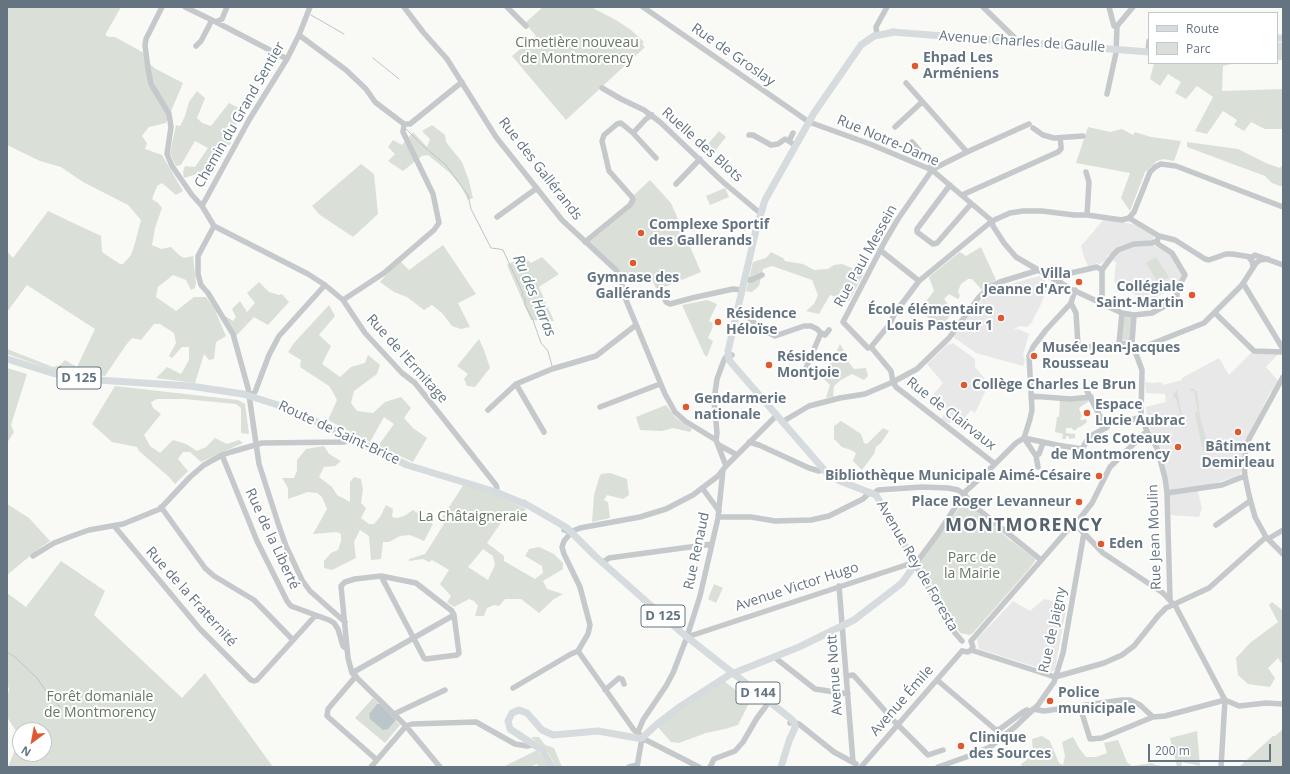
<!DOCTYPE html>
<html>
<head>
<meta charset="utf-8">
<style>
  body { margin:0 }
  #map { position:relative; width:1290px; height:774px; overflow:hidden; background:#f9f9f6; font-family:"Open Sans",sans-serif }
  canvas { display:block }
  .frame { position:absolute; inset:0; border:8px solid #647481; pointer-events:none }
  .legend { position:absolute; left:1148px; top:12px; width:130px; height:52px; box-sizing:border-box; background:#fff; border:1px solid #c1c7cd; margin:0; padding:5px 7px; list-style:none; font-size:12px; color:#647481 }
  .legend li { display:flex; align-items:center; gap:8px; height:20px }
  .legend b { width:20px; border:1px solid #c1c7cd }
  .north { position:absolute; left:12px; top:722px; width:40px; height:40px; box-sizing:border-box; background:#fff; border:1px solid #c1c7cd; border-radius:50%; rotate:212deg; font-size:11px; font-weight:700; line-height:16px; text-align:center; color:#647481 }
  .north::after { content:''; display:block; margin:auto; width:14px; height:18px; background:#df5930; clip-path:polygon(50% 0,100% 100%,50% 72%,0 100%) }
  .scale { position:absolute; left:1148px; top:744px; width:123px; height:18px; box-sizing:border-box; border:2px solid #647481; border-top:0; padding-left:5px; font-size:12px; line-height:14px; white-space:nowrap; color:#647481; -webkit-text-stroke:3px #fff; paint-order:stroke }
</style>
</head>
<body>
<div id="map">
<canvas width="1290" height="774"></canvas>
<div class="frame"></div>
<ul class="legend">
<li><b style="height:5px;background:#d6dbde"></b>Route</li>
<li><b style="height:11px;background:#dae0d7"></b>Parc</li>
</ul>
<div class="north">N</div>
<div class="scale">200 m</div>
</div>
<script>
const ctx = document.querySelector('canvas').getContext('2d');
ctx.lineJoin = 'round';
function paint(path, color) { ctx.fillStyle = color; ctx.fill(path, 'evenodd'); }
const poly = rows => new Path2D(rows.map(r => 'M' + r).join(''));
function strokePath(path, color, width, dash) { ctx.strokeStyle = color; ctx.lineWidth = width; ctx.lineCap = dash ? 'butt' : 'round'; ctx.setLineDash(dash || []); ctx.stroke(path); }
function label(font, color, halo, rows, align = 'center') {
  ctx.font = font + ' "Open Sans",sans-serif'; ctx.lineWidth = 4; ctx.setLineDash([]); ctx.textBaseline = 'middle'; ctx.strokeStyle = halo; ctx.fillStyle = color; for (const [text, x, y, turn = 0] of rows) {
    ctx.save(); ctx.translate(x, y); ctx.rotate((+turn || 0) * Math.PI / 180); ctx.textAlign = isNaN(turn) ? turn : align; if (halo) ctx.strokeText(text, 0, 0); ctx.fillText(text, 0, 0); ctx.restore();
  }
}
const built = poly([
  [1104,219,1137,225,1155,236,1152,241,1134,246,1153,245,1170,254,1177,265,1182,274,1176,289,1169,290,1153,299,1142,299,1131,292,1127,292,1122,287,1118,290,1114,281,1116,262,1113,261,1114,260,1113,258,1118,249,1107,256,1107,260,1100,264,1097,263,1089,268,1084,257,1081,246],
  [1039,276,1049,284,1042,302,1032,322,1027,327,1019,326,1013,330,1018,329,1029,334,1023,355,1025,360,1023,366,976,353,952,336,984,297,993,289],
  [953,343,975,359,975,367,985,379,987,388,975,413,971,410,962,421,957,416,951,423,950,422,949,423,941,419,947,410,931,397,943,383,927,364,947,345],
  [1252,352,1279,353,1266,367,1280,383,1275,392,1271,391,1249,435,1244,447,1241,472,1239,476,1197,488,1202,508,1199,517,1169,515,1166,475,1160,447,1152,434,1147,418,1146,407,1166,402,1165,394,1146,393,1145,382,1155,383,1161,382,1163,385,1182,380,1182,378,1219,358,1229,375],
  [1044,599,1067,604,1055,669,1052,672,979,649,977,639,1013,601,1030,611]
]);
const green = poly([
  [7,7,121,7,105,35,109,37,115,37,144,53,146,61,156,69,183,83,166,123,149,127,142,136,147,143,145,149,162,155,183,191,176,195,162,183,157,186,152,199,158,203,162,208,155,228,152,245,161,249,171,247,179,255,184,258,193,256,196,283,195,288,191,290,186,280,173,275,158,287,156,297,176,311,194,297,206,297,214,308,226,336,216,342,214,359,209,360,204,354,195,383,156,378,167,367,181,374,189,360,189,347,182,347,172,358,169,356,176,343,174,333,160,324,154,324,141,340,132,338,126,345,105,376,52,370,7,354,7,349,53,367,60,365,65,360,77,367,95,329,27,285,7,312,7,251,13,258,48,211,101,236,102,252,120,264,123,264,131,255,135,243,141,220,128,205,83,182,61,167,40,161,7,145],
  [543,7,591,7,616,20,631,30,644,42,642,44,645,47,566,120,512,56,536,36,525,23],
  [1283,42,1283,60,1277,60,1277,43],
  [1154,63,1231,63,1231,64,1223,66,1222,91,1283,89,1283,129,1265,129,1251,122,1244,131,1234,125,1237,120,1223,111,1207,134,1195,131,1213,97,1197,86,1186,99,1175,93,1181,82,1168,74,1160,86,1150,79],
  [197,91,205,98,197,118,202,123,211,126,229,103,244,111,239,121,228,132,231,143,223,153,219,162,204,176,197,174,184,178,183,172,185,166,195,167,208,148,195,141,181,165,176,166,170,153,176,125,180,126,185,116,189,102],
  [432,125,445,135,446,142,462,162,469,181,473,198,468,200,461,186,450,173,428,155,422,156,403,171,388,161,395,154,388,147,393,140,402,145,413,132,427,147,430,139,422,131],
  [1088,127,1110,132,1122,129,1133,135,1135,132,1151,137,1181,141,1174,161,1163,159,1157,161,1145,172,1130,211,1121,198,1130,173,1076,163],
  [719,131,726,137,715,151,708,144],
  [1187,142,1238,149,1266,163,1280,168,1283,164,1283,187,1272,183,1265,176,1187,147],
  [361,164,374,174,378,214,353,237,320,215,312,206],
  [650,180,671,203,701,272,657,290,648,272,625,282,619,271,589,242,626,211,633,196],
  [725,188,729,197,710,205,706,196],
  [443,245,476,294,458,303,470,327,461,329,452,326,442,313,432,305,424,310,407,297,394,292,380,282,399,260,409,270],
  [981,247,996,280,982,290,972,279,968,279,961,284,958,291,960,296,958,299,949,294,944,299,953,311,941,328,934,324,920,309,934,291,929,277,960,252,966,256],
  [771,252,783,258,785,261,803,264,814,270,828,269,834,265,842,264,864,273,849,301,830,295,819,314,806,311,814,304,818,295,812,280,772,266,763,269,759,286,752,292,746,291,753,262,766,258],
  [523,256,531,263,542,257,559,274,539,287,554,321,531,320,507,265],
  [1156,257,1169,277,1159,284,1146,263],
  [259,282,269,292,279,295,282,294,289,302,268,325,254,317,236,336,225,317,227,317,233,321,236,317,232,309,240,301,247,312,255,303,247,293],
  [707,300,717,304,709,321,713,323,712,326,713,327,708,338,713,341,707,357,704,354,682,305],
  [329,305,335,316,319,335,331,346,322,364,340,377,351,367,365,363,368,355,380,365,377,374,354,391,351,403,357,411,373,413,385,402,401,397,411,408,404,418,413,428,427,438,413,462,378,446,394,424,384,417,370,442,328,420,337,400,334,394,329,386,300,367,301,360,288,352,294,343],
  [1123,315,1133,317,1130,342,1121,339],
  [479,339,484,350,490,368,475,387,467,386,464,379,468,374,457,366],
  [840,344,844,351,846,359,854,369,866,368,868,376,864,380,852,374,841,380,834,386,833,397,826,398,830,385,823,378],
  [7,368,27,374,11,425,14,432,7,443],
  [115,386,238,400,245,404,249,434,241,433,241,408,236,404,184,399,157,399,151,402,153,408,161,414,144,435,150,446,160,453,173,440,186,444,197,451,206,447,215,438,227,444,239,440,243,443,201,462,190,452,183,452,178,459,188,471,175,484,169,477,139,451,137,447,112,442,92,424],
  [1192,388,1197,392,1200,417,1208,445,1209,445,1208,450,1205,452,1203,450,1195,414,1195,412,1198,411,1194,391,1190,391,1190,389],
  [1177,390,1182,416,1187,427,1181,425,1178,419,1181,418,1176,398,1173,398,1174,394],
  [1088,397,1089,401,1079,408,1082,417,1080,418,1081,420,1086,419,1087,422,1082,426,1077,428,1076,430,1073,430,1072,428,1066,428,1066,433,1075,434,1075,438,1069,439,1069,437,1067,436,1066,436,1066,439,1062,439,1063,434,1055,432,1057,417,1059,417,1060,400],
  [666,405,676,418,692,429,690,432,673,428,662,431,640,430,636,417],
  [841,421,861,434,864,443,867,444,883,428,889,431,881,443,876,447,874,454,862,470,853,461,856,453,851,450,842,447,834,439,834,426],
  [324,446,329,454,341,461,335,466,324,467,319,477,332,487,337,495,350,502,350,482,354,477,361,479,363,490,361,503,366,508,361,518,369,524,374,524,380,517,386,505,393,509,392,517,397,518,404,516,413,510,433,524,424,541,410,535,400,536,389,542,383,542,381,559,371,560,369,536,360,530,354,542,356,558,332,570,324,568,324,561,331,553,338,550,341,541,341,534,337,532,313,534,327,509,322,497,317,493,308,492,288,499,288,488,282,478,294,478,297,471,297,460,306,449],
  [610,473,627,479,629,495,623,499,607,495,604,500,608,502,610,518,592,522,594,495,599,478,601,474],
  [464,484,489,492,526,509,522,514,509,511,487,543,504,556,504,561,535,579,543,573,542,566,525,556,529,549,539,547,554,554,563,563,563,569,543,581,547,589,563,594,554,599,539,613,521,599,505,599,499,606,494,605,487,608,484,616,475,616,478,606,474,601,469,599,454,607,447,602,451,596,440,584,449,570,432,560,429,562,423,559,409,561,409,559,425,554,444,524,440,521],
  [483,549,493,556,495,565,488,580,468,567],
  [965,502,1009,539,1009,540,1012,541,1035,559,1035,561,1029,569,973,633,970,635,960,633,920,565,920,562,954,515,963,503],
  [7,504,29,518,50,541,36,551,7,575],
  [61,561,105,591,94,615,182,698,205,673,273,767,8,767,20,737,7,717,7,697,9,690,7,681,7,593,26,607],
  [20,730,44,730,44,754,20,754],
  [714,584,723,588,716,603,708,599],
  [1272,602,1281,609,1283,613,1283,665,1278,658,1268,668,1275,678,1270,687,1248,684,1238,675,1236,658,1250,643,1278,622,1269,605],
  [724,681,750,701,738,725,725,729,706,733,679,743,671,742,657,726],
  [373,698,400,725,385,743,355,718],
  [1283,729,1283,767,1239,767,1273,736,1275,736],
  [1197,731,1200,766,1182,762,1181,767,1177,767,1170,738],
  [1042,736,1050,741,1059,763,1063,765,1065,756,1062,742,1073,737,1079,748,1086,757,1096,757,1107,753,1104,743,1118,740,1127,762,1132,766,1152,763,1156,765,1169,767,1022,767,1021,764,1033,755,1032,739],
  [531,737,539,737,545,745,554,748,562,767,556,767,549,754],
  [537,750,546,762,548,767,539,767,537,764,529,767,503,767]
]);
const water = poly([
  [377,704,380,704,396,720,388,729,383,730,370,719,369,714]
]);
const stream = poly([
  [311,15,344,34],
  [373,58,399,79],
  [406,129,422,145,446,165,468,195,471,209,491,248,499,249,503,250,523,293,522,295,525,299,525,305,533,320,541,343,548,351,552,366],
  [7,652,16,658,38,679,45,690,60,707]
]);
const minor = poly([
  [162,7,146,39,145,45,148,69,151,84,169,114,171,127,167,154,172,166,192,195,202,206,214,226],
  [185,7,216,22,222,19,227,7],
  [404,7,423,32,447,59,496,137,562,220,616,270,621,279,623,292],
  [507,7,526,26],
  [643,7,809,122,870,144,932,170,992,221,993,226,1004,243,1016,257,1071,289,1122,313,1134,315,1152,313,1174,301,1177,297,1177,290,1185,275,1172,253,1158,244,1157,241,1159,236],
  [983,7,1015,38,1015,41],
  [1109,7,1114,26,1117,26],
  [216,22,287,59],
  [299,35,346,70,366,89,375,102,404,124],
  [877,35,876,27,887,7],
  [196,46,201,41,212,20],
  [1148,52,1149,41],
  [906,83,967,152],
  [602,88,621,99,644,110,660,122,723,182,760,213],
  [1107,94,1116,53,1117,26,1133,7],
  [404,124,410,124,462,82],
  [895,127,922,102],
  [1033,128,1043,135,1054,138,1083,136],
  [633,133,656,158],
  [749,135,753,135,771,145,778,144,785,139,795,145],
  [789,141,793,133],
  [912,142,931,164,932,170],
  [1086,172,1089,182,1087,215],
  [676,184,700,159],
  [950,185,917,229,917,232,933,244,937,243,971,204],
  [962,195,1058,152,1061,149,1061,146,1060,138],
  [202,206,249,120,287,59,299,35,310,7],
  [497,217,537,188],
  [1129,218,1134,212,1150,172,1155,167,1161,164,1176,166,1283,207],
  [214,226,198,256,198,274,201,285,208,293,233,334,248,388,259,464,279,526,286,546,302,580,310,591,345,622],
  [214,226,308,274,325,285,343,300,365,333,402,373,415,383,443,418,496,485,497,488,496,492],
  [585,242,630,205,633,200,632,197,609,171,602,141,604,135,617,124,621,123,633,133,646,119,652,115],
  [880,250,919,281],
  [1250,259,1255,255,1258,256,1283,265],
  [1102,270,1113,255,1118,250,1134,244,1152,243,1157,241],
  [745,279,751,280,762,275],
  [1059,280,1065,275,1071,273,1097,267,1102,270],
  [1243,283,1283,349],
  [621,288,665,394,675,412,685,421,716,440,726,466],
  [660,288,666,302,670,304,692,298,733,289,742,290],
  [343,300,384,273,434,230,439,223,433,194,403,132,404,124],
  [1071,303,1076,313,1078,345,1082,347,1110,346,1121,343,1131,345,1134,348],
  [1102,303,1102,270],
  [1215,313,1254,351,1283,352],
  [736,315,748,317,761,329,775,336,804,326,811,326,817,329,821,333,806,368],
  [1134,315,1132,343,1142,370,1141,416,1147,431,1157,448,1165,478,1167,493,1170,599],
  [821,333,825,335,829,330],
  [1119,343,1122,313],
  [871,347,868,348,843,322,885,241,898,219,932,170,937,167,967,152,1029,124],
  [1134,348,1141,348,1204,323,1242,285,1256,263,1260,260,1268,259],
  [1283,377,1249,439,1246,449,1244,466,1245,476,1249,495,1255,517,1266,537,1283,554],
  [516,384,544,432],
  [1087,391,1106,428],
  [249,396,255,392,269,355,279,336,325,285],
  [1031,396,1071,399,1091,397],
  [600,407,660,384],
  [488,410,516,384,552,369,596,356,636,325],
  [782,422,809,406,840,398,865,394,893,382,917,369,949,338,979,297,990,287,1000,282,1039,270],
  [1117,424,1138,418,1141,416],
  [1024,438,1030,419,1032,410,1029,356,1033,347,1046,330,1071,303,1075,290],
  [1024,438,1057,445,1082,449,1089,437,1107,427],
  [1024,438,1036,456,1039,454,1043,443],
  [716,440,717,433,714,400,717,379,724,360,727,356,732,355],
  [749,442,759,445,809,468,819,471,823,469],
  [719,445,737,455],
  [222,455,257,541,287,601,291,606,329,620,334,623,338,629,343,646,347,649],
  [1036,456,1038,467],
  [995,464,896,387,893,382,891,371,871,347,889,325,895,313,919,281,992,221,1010,213,1023,211,1042,211,1074,215,1087,215,1122,220,1129,218,1159,236,1175,240,1205,259,1209,260,1226,254,1232,254,1251,257,1253,266],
  [703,489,719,511],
  [1167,493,1222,485,1245,476],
  [873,494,878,490,922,487,948,488,958,490,964,494,974,506,1041,560],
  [161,507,205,568,214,576,254,600,293,640],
  [718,517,751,517,775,521,811,520,829,516,863,499,870,492],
  [1075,524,1103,553,1163,593,1176,607,1225,700,1221,767],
  [1216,525,1250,501],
  [115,527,200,629,251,680,254,681,257,680,315,616],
  [564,530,570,532,580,528,640,517,666,509,693,495,718,476,726,466,776,416],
  [569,535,564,541,562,547,564,554,580,587,590,625,588,634,578,651],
  [1268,539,1283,530],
  [33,556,54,543,72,536,89,530,123,524,160,509,190,477,204,465,222,455,231,452,262,443,344,442,349,440,351,437],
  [602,563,609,558,712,544],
  [914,566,937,535,966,491,988,471,1016,443,1024,438],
  [381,576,424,658,426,659,457,655,459,653,454,615,452,611,416,583,381,576,355,579,345,582,341,586,348,658,352,673,406,726,440,767],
  [839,586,853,762],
  [687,637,909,564,917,568,955,633,962,641],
  [971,641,1071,526,1077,522,1092,503,1110,467,1147,431],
  [971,650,1055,677,1104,663,1122,655,1134,646,1158,616,1166,608,1209,588,1266,537],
  [578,651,634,730,638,733],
  [962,651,968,652,971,650,973,647,971,641],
  [775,657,778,660,815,689,848,694],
  [352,673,454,615],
  [356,676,328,709,327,716,377,760],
  [847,676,853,675,856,678,895,722,928,755,943,750],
  [937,680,996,730,1000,729,1023,712,1027,710,1030,711],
  [513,688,571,654,578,651],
  [605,690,619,678,622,679,624,684],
  [1225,700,1239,706,1266,703,1283,704],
  [1080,707,1090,739,1102,738,1153,717,1165,716,1225,700],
  [1033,709,1044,711,1122,700,1130,700,1140,705,1153,717],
  [394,714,445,690],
  [790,723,792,722,799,724,834,752,856,764],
  [406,726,412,724,476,722,515,744,527,746,534,744],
  [371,767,406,726],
  [629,767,637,765],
  [637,767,642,738],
  [699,767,642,738,638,732,643,720,666,686,673,673,687,637,700,596,718,518,723,470],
  [710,767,714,759,735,751,743,742,757,718,769,702],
  [861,767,962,651],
  [938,767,969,756,990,747,1016,726,1038,705,1054,682,1063,653,1084,533]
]);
const major = poly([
  [892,32,1149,52],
  [1277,38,1283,38],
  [7,359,52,373,82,379,190,386,243,394,275,404,300,414,407,465,496,492,527,505],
  [524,503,557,522,567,528,595,556,682,633,790,718,794,722,795,728,789,741],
  [552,767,542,750,510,729,508,721,512,713,519,710,527,713,542,730,553,735,598,731,637,738,642,738,656,725,678,708,729,675,799,647,854,620,902,583,914,566,914,562,911,556,876,495,840,481,826,472,734,366,729,360,728,351,756,230,765,200,814,113,861,45,874,36,895,32],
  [781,767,790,738]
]);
const markers = [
  [915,66,4,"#df5930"],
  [641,233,4,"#df5930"],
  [633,263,4,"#df5930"],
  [1079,282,4,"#df5930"],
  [1192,295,4,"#df5930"],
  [1001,318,4,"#df5930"],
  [718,322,4,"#df5930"],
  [1034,356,4,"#df5930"],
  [769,365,4,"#df5930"],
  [964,385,4,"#df5930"],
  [686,407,4,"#df5930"],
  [1087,413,4,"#df5930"],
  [1238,432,4,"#df5930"],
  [1178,447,4,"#df5930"],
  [1099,476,4,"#df5930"],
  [1079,502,4,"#df5930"],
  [1101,544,4,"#df5930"],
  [1050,701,4,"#df5930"],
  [961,746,4,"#df5930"]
];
const shields = [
  [79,378,44],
  [663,616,44],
  [758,693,44]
];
const shieldNames = [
  ["D 125",79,378],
  ["D 125",663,616],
  ["D 144",758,693]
];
const streetNames = [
  ["Avenue Charles de Gaulle",1022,42,4],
  ["Rue de Groslay",733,55,35],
  ["Chemin du Grand Sentier",240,115,-60],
  ["Rue Notre-Dame",888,141,23],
  ["Ruelle des Blots",702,145,42],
  ["Rue des Gallérands",540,169,52],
  ["Rue Paul Messein",866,256,-61],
  ["Rue de l'Ermitage",407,359,48],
  ["Rue de Clairvaux",951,414,38],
  ["Route de Saint-Brice",339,433,25],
  ["Rue Jean Moulin",1155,537,-92],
  ["Rue de la Liberté",272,539,65],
  ["Rue Renaud",697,551,-78],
  ["Avenue Rey de Foresta",917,566,60],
  ["Avenue Victor Hugo",797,587,-18],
  ["Rue de la Fraternité",191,597,48],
  ["Rue de Jaigny",1053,630,-78],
  ["Avenue Nott",835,675,-94],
  ["Avenue Émile",902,701,-49]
];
const parkNames = [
  ["Cimetière nouveau",577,43],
  ["de Montmorency",577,59],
  ["La Châtaigneraie",473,517],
  ["Parc de",972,558],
  ["la Mairie",972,574],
  ["Forêt domaniale",100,697],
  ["de Montmorency",100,713]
];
const poiNames = [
  ["Ehpad Les",923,58],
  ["Arméniens",923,74],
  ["Complexe Sportif",649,225],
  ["des Gallerands",649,241],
  ["Villa",1071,274,"right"],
  ["Jeanne d'Arc",1071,290,"right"],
  ["Gymnase des",633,278,"center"],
  ["Gallérands",633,294,"center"],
  ["Collégiale",1184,287,"right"],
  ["Saint-Martin",1184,303,"right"],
  ["École élémentaire",993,310,"right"],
  ["Louis Pasteur 1",993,326,"right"],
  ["Résidence",726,314],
  ["Héloïse",726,330],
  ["Musée Jean-Jacques",1042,348],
  ["Rousseau",1042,364],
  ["Résidence",777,357],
  ["Montjoie",777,373],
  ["Collège Charles Le Brun",972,385],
  ["Gendarmerie",694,399],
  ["nationale",694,415],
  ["Espace",1095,405],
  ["Lucie Aubrac",1095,421],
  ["Les Coteaux",1170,439,"right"],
  ["de Montmorency",1170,455,"right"],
  ["Bâtiment",1238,447,"center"],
  ["Demirleau",1238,463,"center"],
  ["Bibliothèque Municipale Aimé-Césaire",1091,476,"right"],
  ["Place Roger Levanneur",1071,502,"right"],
  ["Eden",1109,544],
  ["Police",1058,693],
  ["municipale",1058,709],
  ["Clinique",969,738],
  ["des Sources",969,754]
];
const waterNames = [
  ["Ru des Haras",534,296,67]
];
const districtNames = [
  ["MONTMORENCY",1024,526]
];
paint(built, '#e7e8e7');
paint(green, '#dae0d7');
paint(water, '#bbc6ca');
strokePath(stream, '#bbc6ca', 1);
strokePath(minor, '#c5c9cc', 5.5);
strokePath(major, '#d6dbde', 7);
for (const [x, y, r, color] of markers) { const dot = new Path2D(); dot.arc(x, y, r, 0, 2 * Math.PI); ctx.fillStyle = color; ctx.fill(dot); strokePath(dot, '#fff', 1.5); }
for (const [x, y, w] of shields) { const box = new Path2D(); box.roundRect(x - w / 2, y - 11, w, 22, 3); ctx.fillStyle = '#fff'; ctx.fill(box); strokePath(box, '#647481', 1); }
label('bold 13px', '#647481', null, shieldNames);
label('14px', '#647481', '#fff', streetNames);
label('14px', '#677963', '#fff', parkNames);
label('bold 14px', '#647481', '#fff', poiNames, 'left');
label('italic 15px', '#647a82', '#fff', waterNames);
ctx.letterSpacing = '1px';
label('bold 18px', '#56626c', '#fff', districtNames);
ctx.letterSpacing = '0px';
</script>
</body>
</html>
